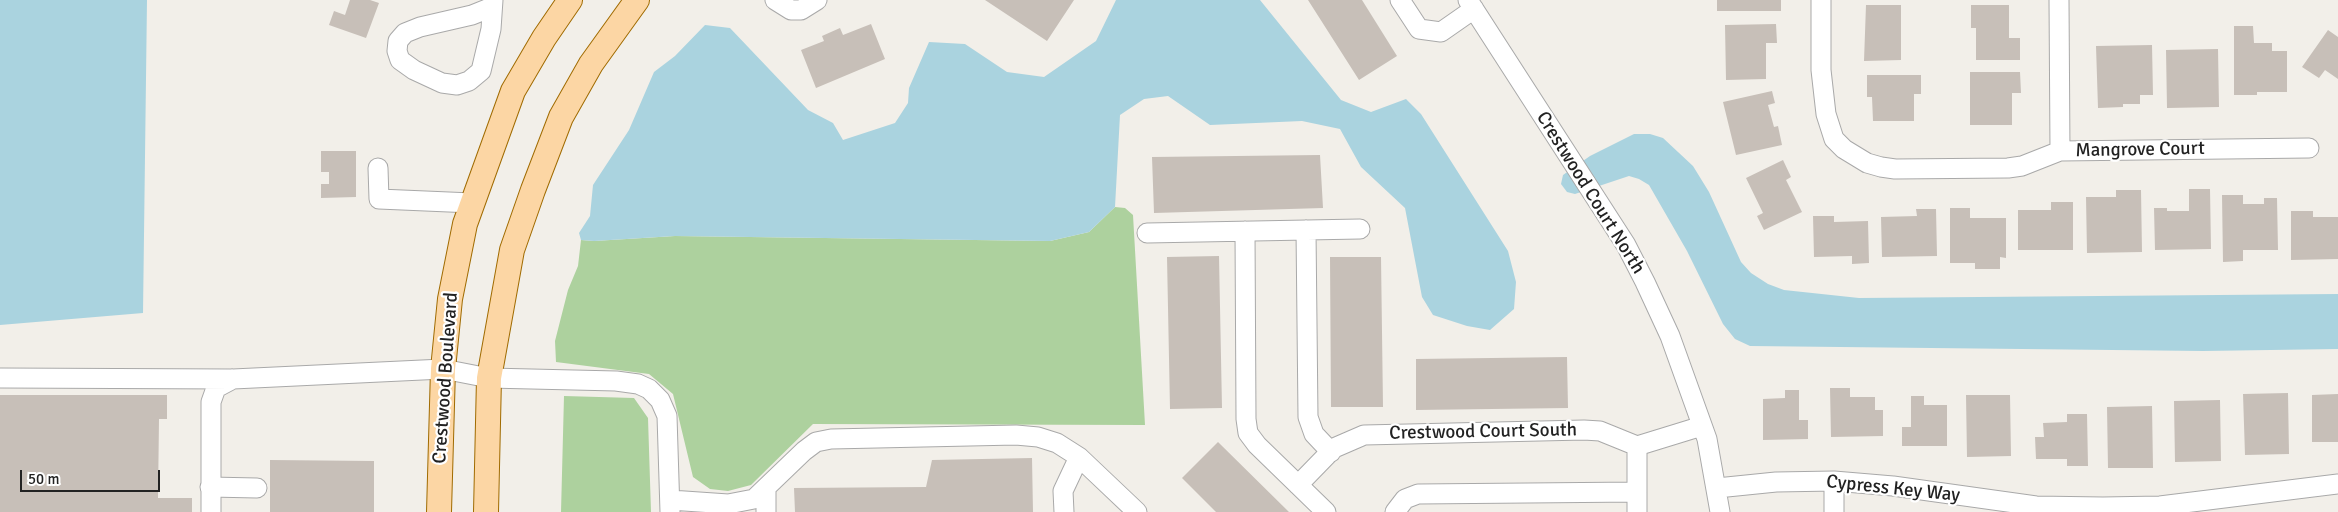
<!DOCTYPE html>
<html>
<head>
<meta charset="utf-8">
<style>
  body { margin:0 }
  #map { position:relative; width:2338px; height:512px; overflow:hidden; background:#f2efe9; font-family:Signika,sans-serif }
  canvas { display:block }
  .scale { position:absolute; left:20px; top:470px; width:140px; height:22px; box-sizing:border-box; border:2px solid #222; border-top:0; padding-left:6px; font-size:15px; line-height:18px; white-space:nowrap; color:#222; -webkit-text-stroke:4px #fff; paint-order:stroke }
</style>
</head>
<body>
<div id="map">
<canvas width="2338" height="512"></canvas>
<div class="scale">50 m</div>
</div>
<script>
const ctx = document.querySelector('canvas').getContext('2d');
ctx.lineJoin = 'round';
function paint(path, color) { ctx.fillStyle = color; ctx.fill(path, 'evenodd'); }
const poly = rows => new Path2D(rows.map(r => 'M' + r).join(''));
function strokePath(path, color, width, dash) { ctx.strokeStyle = color; ctx.lineWidth = width; ctx.lineCap = dash ? 'butt' : 'round'; ctx.setLineDash(dash || []); ctx.stroke(path); }
function label(font, color, halo, rows, align = 'center') {
  ctx.font = font + ' Signika,sans-serif'; ctx.lineWidth = 4.5; ctx.setLineDash([]); ctx.textBaseline = 'middle'; ctx.strokeStyle = halo; ctx.fillStyle = color; for (const [text, x, y, turn = 0] of rows) {
    ctx.save(); ctx.translate(x, y); ctx.rotate((+turn || 0) * Math.PI / 180); ctx.textAlign = isNaN(turn) ? turn : align; if (halo) ctx.strokeText(text, 0, 0); ctx.fillText(text, 0, 0); ctx.restore();
  }
}
const forest = poly([
  [1115,207,1125,208,1133,215,1145,425,813,424,751,485,728,491,710,489,693,477,673,394,649,374,556,362,555,341,568,290,578,266,581,240,594,241,675,236,1050,241,1089,232],
  [564,396,634,398,648,418,651,512,561,512]
]);
const water = poly([
  [0,0,147,0,143,313,0,325],
  [1116,0,1260,0,1341,100,1371,112,1406,99,1421,114,1508,251,1516,282,1514,309,1490,330,1467,326,1433,315,1422,297,1405,208,1361,167,1340,129,1302,121,1210,125,1168,96,1144,99,1120,115,1115,207,1089,232,1050,241,675,236,594,241,581,240,579,233,590,216,593,185,629,130,654,72,675,56,705,25,730,28,808,110,833,123,843,140,895,123,908,103,909,88,929,42,965,44,1007,72,1044,77,1096,41],
  [1634,134,1650,134,1663,138,1693,166,1709,192,1741,262,1751,273,1768,284,1784,290,1859,298,2338,294,2338,349,2203,351,1750,346,1735,339,1723,324,1687,251,1649,185,1639,179,1629,176,1575,194,1567,192,1561,184,1563,175,1590,156]
]);
const building = poly([
  [350,0,370,0,379,3,366,38,329,25,334,11,345,15],
  [985,0,1074,0,1047,41],
  [1308,0,1362,0,1397,56,1359,80],
  [1717,0,1781,0,1781,11,1717,11],
  [1866,5,1901,5,1901,60,1864,61],
  [1971,5,2009,5,2009,38,2020,38,2020,60,1976,60,1976,28,1971,28],
  [871,24,885,59,816,88,801,50,824,41,822,36,840,28,843,35],
  [1776,24,1777,43,1766,43,1766,79,1726,80,1725,25],
  [2234,26,2253,26,2254,43,2272,43,2272,51,2287,51,2287,92,2257,92,2257,95,2234,95],
  [2328,30,2338,37,2338,79,2325,70,2319,78,2302,67],
  [2152,45,2153,95,2140,95,2140,104,2123,104,2123,107,2098,108,2096,46],
  [2218,49,2219,107,2167,108,2166,50],
  [1970,72,2020,72,2021,93,2012,93,2012,125,1970,125],
  [1867,75,1921,75,1921,94,1914,94,1914,121,1873,121,1872,97,1867,97],
  [1772,91,1775,103,1768,105,1774,127,1778,126,1782,145,1736,155,1723,102],
  [321,151,356,151,356,197,321,198,321,184,329,184,329,172,321,172],
  [1320,155,1323,208,1154,213,1152,157],
  [1783,160,1791,177,1786,180,1802,212,1764,230,1757,216,1763,213,1746,178],
  [2189,189,2210,189,2211,249,2155,250,2154,208,2167,208,2167,211,2189,211],
  [2116,190,2141,190,2142,252,2087,253,2086,197,2116,197],
  [2222,195,2243,195,2243,204,2264,204,2264,198,2277,198,2278,250,2243,250,2243,261,2223,262],
  [2051,202,2073,202,2073,250,2018,250,2018,210,2051,210],
  [1950,208,1970,208,1970,218,2006,218,2006,258,2000,257,2000,269,1975,269,1975,263,1950,263],
  [1916,209,1936,209,1937,256,1882,257,1881,217,1917,216],
  [2291,211,2313,211,2313,217,2338,217,2338,259,2291,260],
  [1813,216,1834,216,1834,222,1868,221,1869,263,1852,264,1852,256,1814,257],
  [1219,256,1222,408,1170,409,1167,257],
  [1330,257,1381,257,1383,407,1331,407],
  [1567,357,1568,408,1416,410,1416,359],
  [1830,388,1850,388,1850,397,1875,397,1875,410,1883,410,1883,436,1831,437],
  [1785,390,1799,390,1799,420,1808,420,1808,439,1763,440,1763,399,1785,398],
  [2288,393,2289,454,2245,455,2243,394],
  [2338,394,2338,442,2312,442,2312,395],
  [0,395,167,395,167,419,159,419,158,498,192,498,192,512,0,512],
  [1966,395,2010,395,2011,456,1967,457],
  [1911,396,1924,396,1924,405,1947,405,1947,446,1902,446,1902,427,1911,427],
  [2220,400,2221,461,2175,462,2174,401],
  [2152,406,2153,468,2108,468,2107,407],
  [2067,414,2087,414,2088,466,2067,466,2067,459,2036,459,2035,437,2044,437,2043,423,2067,422],
  [1218,442,1289,512,1216,512,1182,478],
  [1032,458,1033,512,795,512,794,488,926,487,932,460],
  [270,460,374,461,374,512,270,512]
]);
const minor = poly([
  [775,0,791,10,801,10,817,0],
  [1400,0,1419,29,1441,32,1474,9],
  [1468,0,1626,245,1645,282,1670,336,1707,439,1720,512],
  [1821,0,1821,70,1826,114,1834,139,1844,149,1867,163,1881,167,1895,169,2008,168,2022,166,2060,151,2309,148],
  [2059,0,2060,151],
  [492,7,472,15,420,27,405,33,398,41,397,51,400,60,414,70,442,83,457,85,469,81,481,71,491,29,493,0],
  [378,168,379,199,472,203],
  [1306,230,1308,417,1314,434,1331,452],
  [1245,231,1246,419,1248,433,1257,445,1326,512],
  [1147,233,1360,229],
  [0,378,232,379],
  [1834,481,1834,512],
  [1298,485,1334,448,1364,435,1584,430,1600,431,1637,446,1702,426],
  [210,487,257,488],
  [766,488,766,512],
  [1717,488,1776,482,1834,481,1893,486,2036,506,2103,507,2160,506,2338,484],
  [670,500,728,504,754,499,804,451,816,442,831,439,1016,435,1038,437,1057,443,1079,457,1137,512],
  [211,512,211,402,216,388,233,379,443,369,489,378,616,381,638,384,649,389,660,400,667,416,670,512],
  [1064,512,1063,491,1079,457],
  [1395,512,1405,499,1418,494,1637,492],
  [1637,512,1637,446]
]);
const major = poly([
  [439,512,443,369,450,299,465,224,513,91,544,38,570,0],
  [486,512,489,378,512,250,533,190,561,117,591,64,637,0]
]);
const streetNames = [
  ["Mangrove Court",2140,150,-1],
  ["Crestwood Court North",1590,193,58],
  ["Crestwood Boulevard",446,378,-86],
  ["Crestwood Court South",1483,432,-1],
  ["Cypress Key Way",1893,489,6]
];
paint(forest, '#add19e');
paint(water, '#aad3df');
paint(building, '#c7bfb8');
strokePath(minor, '#a9a9a9', 21);
strokePath(major, '#a06b00', 26);
strokePath(minor, '#fff', 19);
strokePath(major, '#fcd6a4', 24);
label('19px', '#222', '#fff', streetNames);
</script>
</body>
</html>
